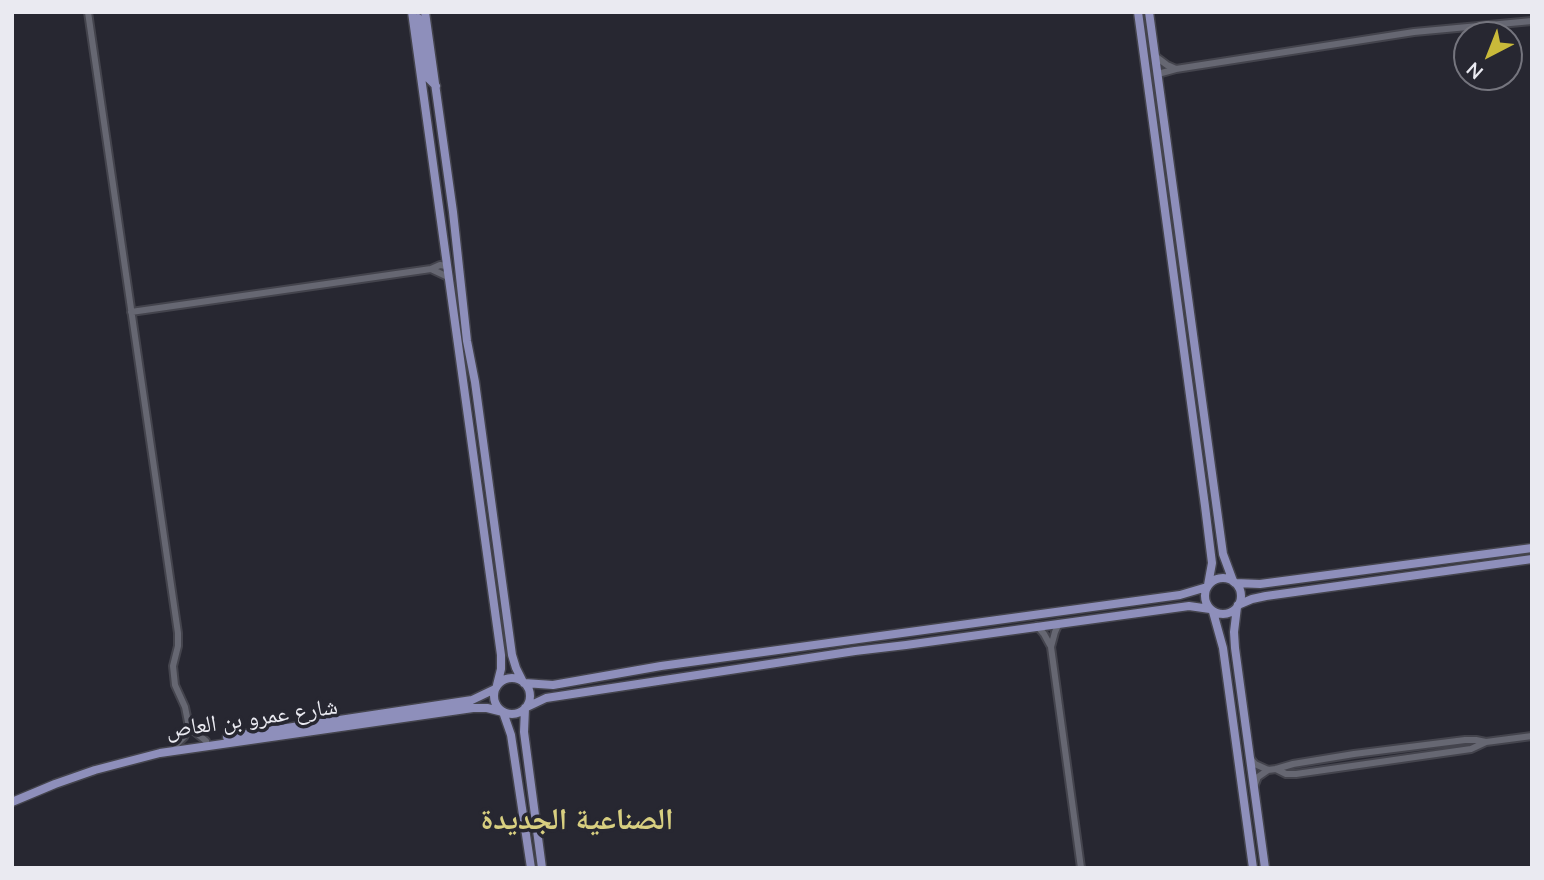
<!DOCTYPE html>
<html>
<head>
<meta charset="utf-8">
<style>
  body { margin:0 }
  #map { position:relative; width:1544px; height:880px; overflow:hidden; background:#272731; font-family:"Nunito Sans",sans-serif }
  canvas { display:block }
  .frame { position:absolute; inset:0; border:14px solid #eaeaf1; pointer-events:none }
  .north { position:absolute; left:1453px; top:21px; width:70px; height:70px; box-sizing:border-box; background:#272731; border:2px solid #75757e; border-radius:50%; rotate:222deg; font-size:19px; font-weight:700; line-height:28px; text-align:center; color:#eaeaf1 }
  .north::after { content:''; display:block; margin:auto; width:24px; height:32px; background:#c9ba3a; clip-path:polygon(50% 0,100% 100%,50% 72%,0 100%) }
</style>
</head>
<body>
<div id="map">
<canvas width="1544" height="880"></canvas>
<div class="frame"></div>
<div class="north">N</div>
</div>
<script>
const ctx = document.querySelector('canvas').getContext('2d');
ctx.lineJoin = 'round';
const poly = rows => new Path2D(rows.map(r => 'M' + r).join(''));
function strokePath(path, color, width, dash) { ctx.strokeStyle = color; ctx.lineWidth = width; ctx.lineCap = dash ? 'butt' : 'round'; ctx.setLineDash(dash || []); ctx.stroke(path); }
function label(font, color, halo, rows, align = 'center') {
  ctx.font = font + ' "Nunito Sans","Noto Naskh Arabic",sans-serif'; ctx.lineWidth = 7; ctx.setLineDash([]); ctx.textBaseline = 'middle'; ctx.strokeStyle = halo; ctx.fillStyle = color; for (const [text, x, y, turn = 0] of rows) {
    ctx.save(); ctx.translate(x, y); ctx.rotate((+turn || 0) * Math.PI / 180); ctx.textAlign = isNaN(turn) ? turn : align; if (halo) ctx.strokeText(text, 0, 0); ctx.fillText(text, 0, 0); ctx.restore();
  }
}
const minor = poly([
  [88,12,178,633,178,646,173,666,175,685,185,707,189,727,184,737,176,745],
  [1155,56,1167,65,1176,69],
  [1158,74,1176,69,1414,32,1532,21],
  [431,269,448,277],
  [131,312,431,269,440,265,446,266],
  [1059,623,1055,632,1051,647,1081,868],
  [1037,626,1044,634,1050,645],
  [189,727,206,741],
  [1250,758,1255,764,1268,770,1276,769,1293,764,1354,754,1465,740,1476,740,1486,742],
  [1276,769,1286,774,1296,774,1471,749,1486,742,1532,736],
  [1254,787,1258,777,1268,770]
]);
const major = poly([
  [412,12,501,655,501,669,497,685],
  [425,12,453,212,467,341,475,382,512,655,516,668,523,682],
  [1138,12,1205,506,1212,563,1208,585],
  [1149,12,1223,554,1233,581],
  [418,18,428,78,436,86],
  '1205 596a18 18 0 1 1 36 0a18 18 0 1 1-36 0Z',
  [1235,583,1260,584,1532,548],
  [1238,605,1252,599,1266,596,1532,559],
  [1237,607,1234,632,1235,648,1265,868],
  [1213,612,1223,648,1253,868],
  '494 696a18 18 0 1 1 36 0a18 18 0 1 1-36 0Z',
  [524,683,553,685,661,666,1180,595,1207,587],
  [527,707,546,698,855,651,906,645,1189,606,1210,609],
  [525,708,524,732,542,868],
  [503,712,511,735,531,868],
  [227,737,472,700,495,689],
  [12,802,55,784,95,770,160,753,473,708,487,708,503,712]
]);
const streetNames = [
  ["شارع عمرو بن العاص",252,720,-8]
];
const districtNames = [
  ["الصناعية الجديدة",577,822]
];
strokePath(minor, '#44444d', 10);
strokePath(major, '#44444d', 11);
strokePath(minor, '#666772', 6);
strokePath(major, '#8e8fbb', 8);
label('23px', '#eaeaf1', '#272731', streetNames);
label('bold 30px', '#d8cf80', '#272731', districtNames);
</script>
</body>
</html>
